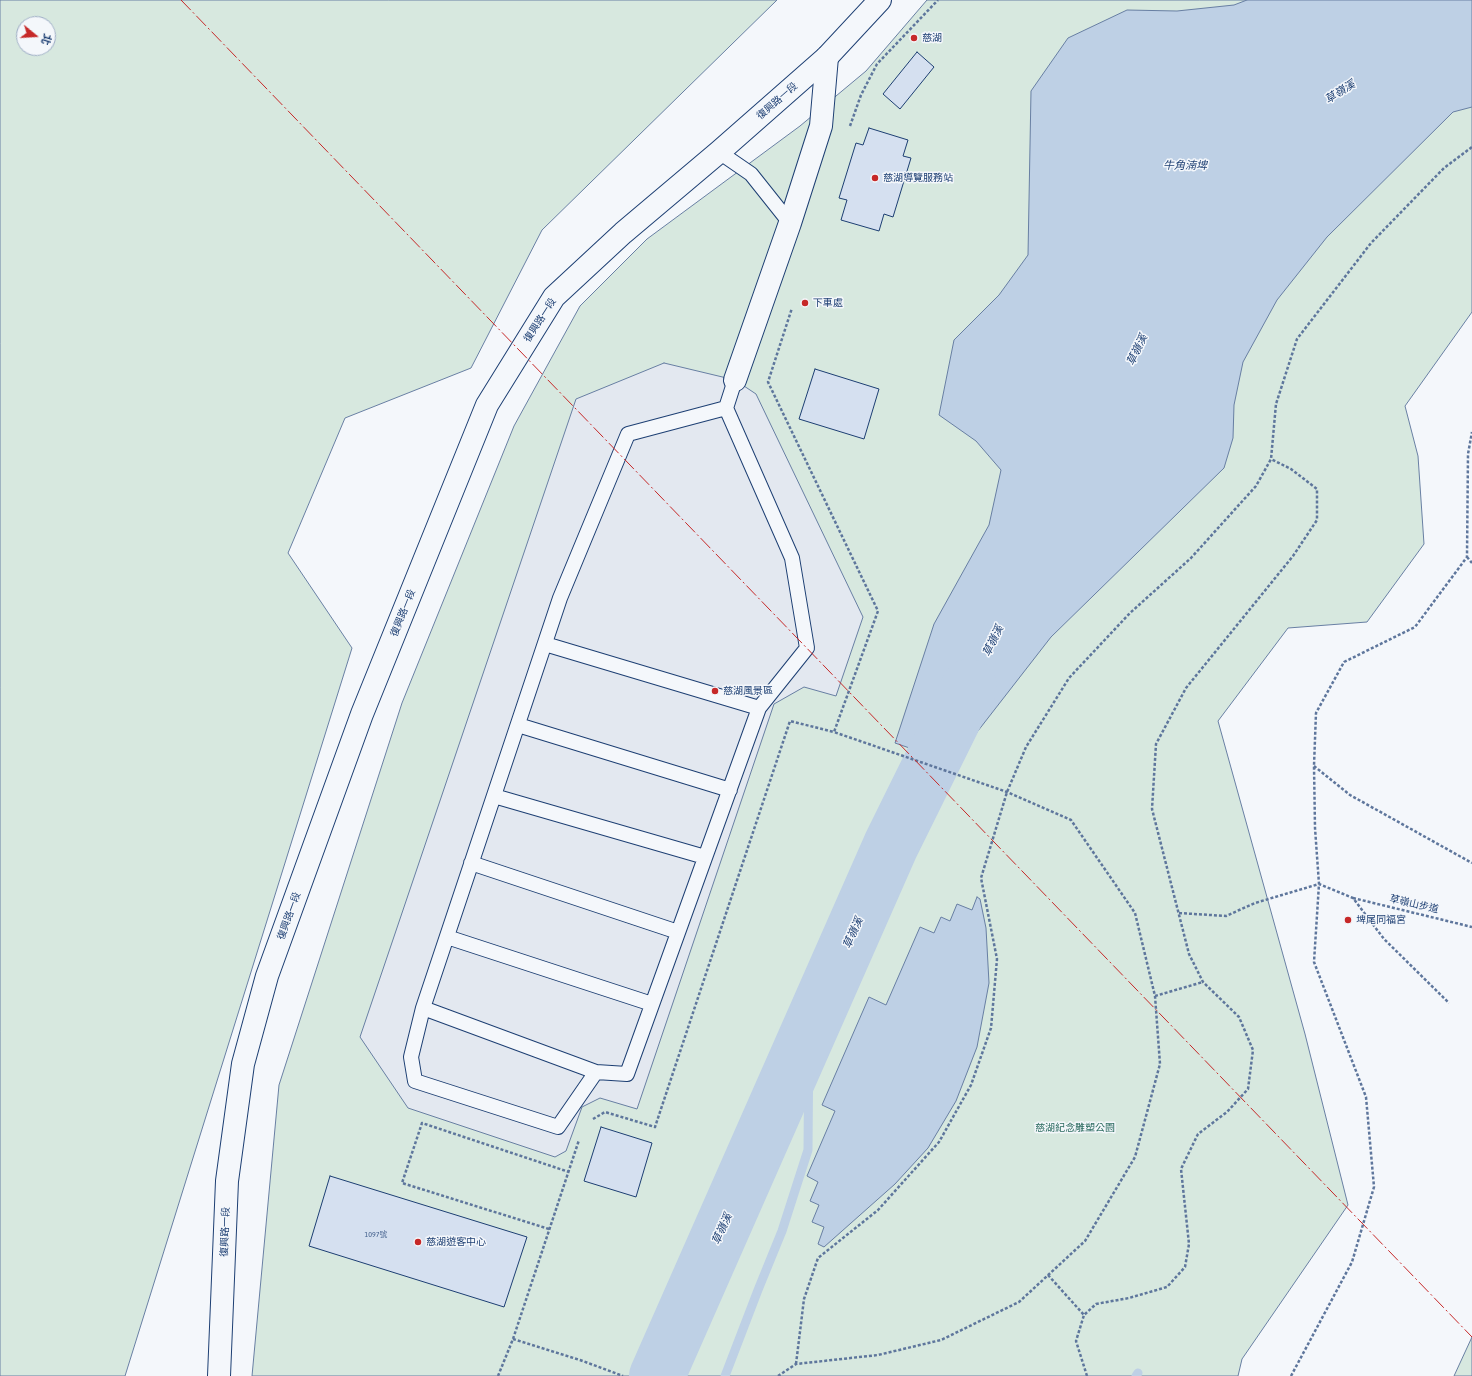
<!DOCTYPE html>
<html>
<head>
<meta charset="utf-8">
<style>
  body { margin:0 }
  #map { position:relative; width:1472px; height:1376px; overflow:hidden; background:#f4f7fb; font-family:"Asap Condensed","Noto Sans TC",sans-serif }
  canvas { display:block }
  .north { position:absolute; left:16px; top:16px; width:40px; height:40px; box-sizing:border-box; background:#f4f7fb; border:1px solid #9eadc5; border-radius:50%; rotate:108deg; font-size:11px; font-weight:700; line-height:16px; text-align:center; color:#1d3f73 }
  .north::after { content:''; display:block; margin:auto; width:14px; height:18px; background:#c62828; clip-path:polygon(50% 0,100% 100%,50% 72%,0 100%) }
</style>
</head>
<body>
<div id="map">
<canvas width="1472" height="1376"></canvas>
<div class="north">北</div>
</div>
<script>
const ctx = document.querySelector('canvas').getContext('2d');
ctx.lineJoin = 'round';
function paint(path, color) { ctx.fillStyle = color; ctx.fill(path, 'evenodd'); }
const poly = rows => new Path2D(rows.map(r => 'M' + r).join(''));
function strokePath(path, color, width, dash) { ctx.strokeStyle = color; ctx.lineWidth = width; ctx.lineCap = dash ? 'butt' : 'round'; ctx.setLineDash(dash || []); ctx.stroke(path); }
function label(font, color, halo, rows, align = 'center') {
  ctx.font = font + ' "Asap Condensed","Noto Sans TC",sans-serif'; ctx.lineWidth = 3; ctx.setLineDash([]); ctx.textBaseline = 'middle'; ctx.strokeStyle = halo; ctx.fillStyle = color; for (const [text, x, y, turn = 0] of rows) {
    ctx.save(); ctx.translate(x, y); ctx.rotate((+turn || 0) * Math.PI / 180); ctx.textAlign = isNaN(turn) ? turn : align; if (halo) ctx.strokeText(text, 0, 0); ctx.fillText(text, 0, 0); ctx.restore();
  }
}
const green = poly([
  [0,0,777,0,542,230,471,368,345,418,288,553,352,648,125,1376,0,1376,0,0],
  [24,24,48,24,48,48,24,48,24,24],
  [927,0,1472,0,1472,312,1405,406,1418,456,1424,544,1367,622,1288,628,1218,721,1305,1034,1348,1205,1242,1359,1238,1376,252,1376,279,1085,402,703,514,426,580,306,647,239,800,126,866,71,927,0],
  [1472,1337,1472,1376,1454,1376,1472,1337]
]);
const parking = poly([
  [664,363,735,380,756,394,863,617,836,696,804,687,774,704,637,1109,600,1098,582,1107,566,1151,555,1157,408,1108,360,1037,576,399,664,363]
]);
const water = poly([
  [1247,0,1472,0,1472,107,1453,112,1327,237,1277,300,1243,362,1234,405,1233,438,1224,468,1051,637,953,763,895,743,934,624,989,525,1001,470,976,441,939,415,954,340,999,295,1028,255,1031,91,1068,38,1127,10,1177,11,1234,5,1247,0],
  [977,897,980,899,986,928,989,983,977,1047,956,1101,928,1148,895,1184,824,1247,818,1244,824,1227,812,1222,819,1205,810,1201,818,1182,807,1176,835,1111,822,1105,869,997,886,1005,920,927,934,933,941,917,950,921,957,904,972,910,977,897]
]);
const stream = poly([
  [725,1376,758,1290,782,1231,808,1150,809,1030],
  [1136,1376,1138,1373]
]);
const river = poly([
  [657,1376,891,845,969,687]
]);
const building = poly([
  [917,52,934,67,900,109,883,94,917,52],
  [869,128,908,140,903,156,911,158,893,217,884,214,879,231,841,220,847,200,839,198,856,143,863,145,869,128],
  [815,369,879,389,864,439,799,419,815,369],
  [601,1127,652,1143,636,1197,584,1181,601,1127],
  [330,1176,527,1237,504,1307,309,1246,330,1176]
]);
const path = poly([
  [850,126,861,95,877,64,938,0],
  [1467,557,1472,563],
  [1314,766,1350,795,1472,863],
  [1353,898,1472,927],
  [1179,913,1226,916,1255,903,1319,884,1353,898,1384,939,1449,1003],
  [1155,996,1203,982],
  [593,1119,605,1112,655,1127,790,721,834,732,878,611,768,382,792,308],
  [549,1229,402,1183,422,1123,569,1172],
  [1048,1275,1084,1315],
  [513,1339,580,1360,623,1376],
  [796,1364,804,1299,818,1258,878,1210,939,1142,971,1085,991,1028,997,959,981,878,1007,792,1026,747,1069,678,1130,613,1191,558,1256,486,1271,459,1276,404,1297,339,1371,243,1444,168,1472,147],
  [498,1376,513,1339,579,1140],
  [778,1376,796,1364,878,1355,941,1340,1019,1302,1085,1241,1135,1157,1160,1064,1155,996,1135,913,1071,820,1007,792,834,732],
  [1087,1376,1076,1341,1084,1315,1096,1304,1129,1298,1167,1287,1185,1267,1189,1244,1181,1169,1198,1134,1227,1112,1248,1089,1253,1050,1239,1017,1203,982,1189,954,1152,809,1156,744,1186,688,1293,556,1317,520,1317,489,1291,469,1271,459],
  [1291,1376,1352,1262,1374,1187,1366,1097,1314,962,1319,884,1315,828,1314,766,1316,713,1344,662,1415,627,1467,557,1468,454,1472,432]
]);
const lane = poly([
  [719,152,751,174,790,223],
  [726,408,792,558,807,648,759,708,627,1074,596,1072,558,1127,415,1081,411,1057,423,1008,560,598,628,434,726,408,735,380],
  [545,644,759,708],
  [518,725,730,790],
  [494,796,705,857],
  [471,863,678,932],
  [447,937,652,1004],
  [423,1008,596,1072]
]);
const street = poly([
  [735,380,790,223,821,126,827,57]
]);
const primary = poly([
  [219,1376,227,1181,243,1064,267,976,362,714,487,405,554,297,623,233,719,152,827,57,880,0]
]);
const power = poly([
  [181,0,1472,1337]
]);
const markers = [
  [914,38,4,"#c62828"],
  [875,178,4,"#c62828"],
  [805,303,4,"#c62828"],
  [715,691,4,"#c62828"],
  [1348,920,4,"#c62828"],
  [418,1242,4,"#c62828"]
];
const numberNames = [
  ["1097號",376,1234]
];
const poiNames = [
  ["慈湖",922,38],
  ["慈湖導覽服務站",883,178],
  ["下車處",813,303],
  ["慈湖風景區",723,691],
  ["埤尾同福宮",1356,920],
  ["慈湖遊客中心",426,1242]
];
const streetNames = [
  ["復興路一段",777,101,-41],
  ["復興路一段",540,320,-57],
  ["復興路一段",403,613,-68],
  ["草嶺山步道",1414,904,13],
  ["復興路一段",289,916,-70],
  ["復興路一段",225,1232,-88]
];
const parkNames = [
  ["慈湖紀念雕塑公園",1075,1128]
];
const waterNames = [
  ["草嶺溪",1340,92,-32],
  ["牛角湳埤",1185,166],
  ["草嶺溪",1137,350,-64],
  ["草嶺溪",993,641,-64],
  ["草嶺溪",853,933,-66],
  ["草嶺溪",722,1229,-66]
];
paint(green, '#d7e8df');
strokePath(green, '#687fa3', 1);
paint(parking, '#e3e8f0');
strokePath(parking, '#687fa3', 1);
paint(water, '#bed0e5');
strokePath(water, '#687fa3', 1);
strokePath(stream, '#bed0e5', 9);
strokePath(river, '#bed0e5', 56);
paint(building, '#d5e0f0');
strokePath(building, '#1d3f73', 1);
strokePath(lane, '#1d3f73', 16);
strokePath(street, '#1d3f73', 24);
strokePath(primary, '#1d3f73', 24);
strokePath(path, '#5e769c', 2.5, [3, 2]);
strokePath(lane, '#f4f7fb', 14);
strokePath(street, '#f4f7fb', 22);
strokePath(primary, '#f4f7fb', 22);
strokePath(power, '#c62828', 1, [14, 3, 2, 3]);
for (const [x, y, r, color] of markers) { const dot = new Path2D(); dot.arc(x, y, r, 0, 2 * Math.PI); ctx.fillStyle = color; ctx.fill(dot); strokePath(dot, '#f4f7fb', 1.5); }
label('8px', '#4b6792', null, numberNames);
label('10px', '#1d3f73', '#f4f7fb', poiNames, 'left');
label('10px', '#1d3f73', '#f4f7fb', streetNames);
label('10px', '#2c6c60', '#f4f7fb', parkNames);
label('italic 11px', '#1d3f73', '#f4f7fb', waterNames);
</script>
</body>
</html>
